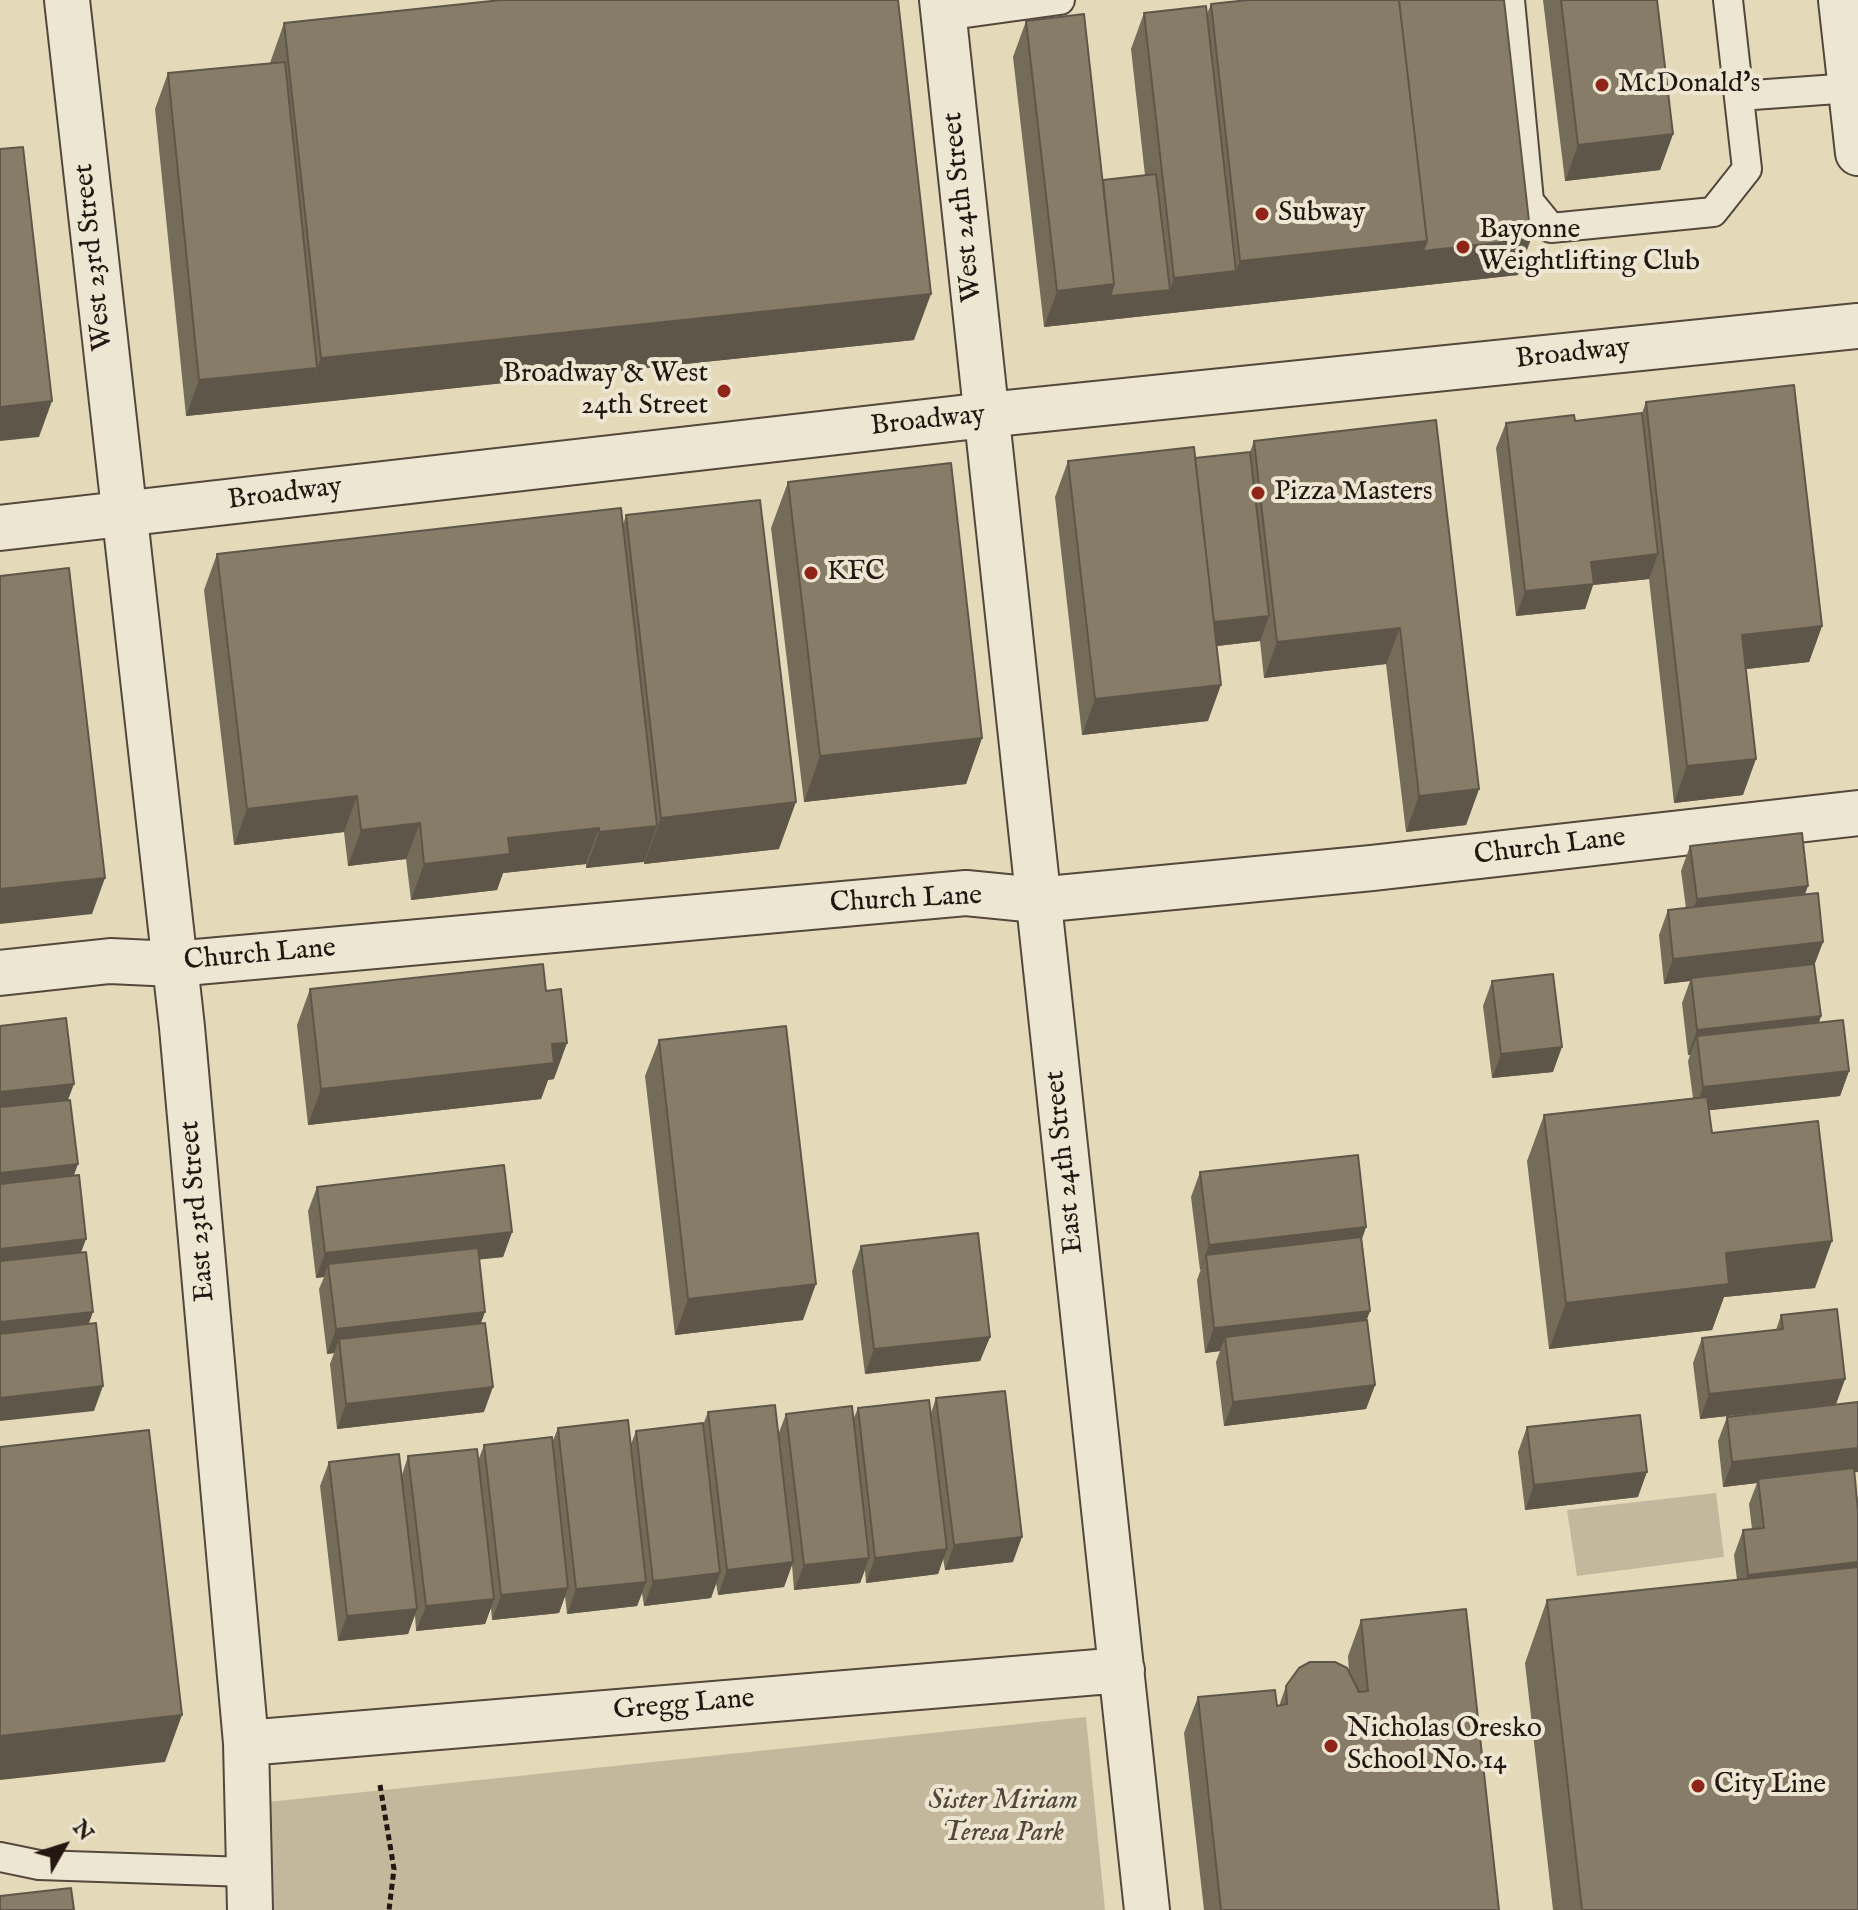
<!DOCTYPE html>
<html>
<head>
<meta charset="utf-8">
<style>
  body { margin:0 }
  #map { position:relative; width:1858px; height:1910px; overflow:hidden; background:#e4d9b9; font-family:"IM FELL English",serif }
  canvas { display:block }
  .north { position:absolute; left:24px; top:1806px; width:80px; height:80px; -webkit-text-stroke:6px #ede6d2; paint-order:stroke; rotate:51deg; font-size:22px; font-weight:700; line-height:32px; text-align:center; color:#231711 }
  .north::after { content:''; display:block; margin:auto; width:28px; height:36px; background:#231711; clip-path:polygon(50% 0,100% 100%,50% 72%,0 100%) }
</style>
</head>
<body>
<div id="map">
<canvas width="1858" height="1910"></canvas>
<div class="north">N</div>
</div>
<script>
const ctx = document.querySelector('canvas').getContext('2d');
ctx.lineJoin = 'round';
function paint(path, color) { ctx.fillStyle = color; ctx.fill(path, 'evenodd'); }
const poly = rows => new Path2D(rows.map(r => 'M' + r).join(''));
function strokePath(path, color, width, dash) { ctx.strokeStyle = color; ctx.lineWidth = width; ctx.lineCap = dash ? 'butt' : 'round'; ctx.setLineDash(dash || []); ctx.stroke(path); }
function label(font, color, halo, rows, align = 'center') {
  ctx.font = font + ' "IM FELL English",serif'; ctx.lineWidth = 8; ctx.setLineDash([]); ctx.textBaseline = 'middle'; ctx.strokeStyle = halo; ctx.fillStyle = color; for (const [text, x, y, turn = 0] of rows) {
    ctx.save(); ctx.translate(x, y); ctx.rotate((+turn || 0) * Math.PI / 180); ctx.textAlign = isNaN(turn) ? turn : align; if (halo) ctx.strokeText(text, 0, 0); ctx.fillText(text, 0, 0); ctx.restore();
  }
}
const green = poly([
  [1716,1493,1724,1557,1577,1576,1567,1510],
  [1086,1717,1105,1910,268,1910,258,1803]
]);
const path = poly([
  [380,1785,394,1869,389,1910]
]);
const service = poly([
  [1510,0,1529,201,1551,228,1713,212,1747,169,1728,0],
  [944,16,1060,0],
  [1739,96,1851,88],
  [0,1857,39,1865,247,1872]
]);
const minor = poly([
  [67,0,182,1027,246,1743,250,1910],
  [942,0,1147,1910],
  [1841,0,1858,153],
  [0,973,110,961,174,964,966,893,1037,900,1372,868,1858,813],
  [246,1743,1122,1670]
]);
const tertiary = poly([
  [0,528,986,415,1858,326]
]);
const wall = poly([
  [1543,0,1657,0,1673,134,1660,170,1565,181],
  [1211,4,1518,275,1044,327,1013,57,1026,21,1103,180,1145,175,1131,49,1144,13,1207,14],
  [284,23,914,340,186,416,155,109,168,73,270,63],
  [1646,402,1822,626,1809,662,1746,669,1743,795,1674,803,1649,579,1593,585,1585,609,1516,616,1496,448,1506,423,1575,421,1642,413],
  [1436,420,1479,789,1466,825,1406,832,1386,664,1264,678,1260,641,1217,646,1208,721,1082,735,1055,497,1068,461,1195,458,1250,452,1254,441],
  [788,482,982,738,966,784,804,802,771,528],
  [626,515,779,849,644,864,644,861,586,868,586,864,503,873,497,890,411,900,406,859,348,866,344,832,234,845,204,590,217,554,623,525],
  [1690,846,1805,895,1823,942,1814,965,1821,1016,1819,1022,1849,1071,1840,1096,1709,1110,1712,1133,1815,1288,1724,1297,1712,1330,1549,1349,1527,1161,1544,1115,1693,1098,1688,1061,1690,1055,1688,1055,1682,1003,1690,981,1664,984,1659,935,1668,910,1686,908,1681,871],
  [1492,981,1553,1072,1492,1078,1483,1006],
  [310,989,554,1079,548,1080,541,1099,308,1125,297,1025],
  [659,1040,803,1320,675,1335,645,1076],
  [1200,1172,1366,1227,1362,1239,1370,1311,1366,1320,1375,1385,1366,1409,1224,1426,1216,1362,1220,1351,1205,1353,1197,1280,1201,1269,1200,1270,1191,1197],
  [317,1187,512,1232,503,1257,479,1259,484,1412,337,1429,330,1364,334,1353,327,1354,319,1289,324,1277,316,1278,308,1211],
  [861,1246,990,1337,980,1361,865,1374,852,1271],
  [1781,1315,1845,1379,1836,1404,1700,1419,1693,1363,1702,1338,1776,1330],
  [936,1398,1013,1562,945,1570,943,1558,938,1574,866,1583,865,1570,860,1583,794,1590,792,1565,784,1587,718,1595,716,1583,711,1598,644,1606,642,1593,637,1606,567,1614,565,1596,559,1613,492,1620,491,1608,485,1624,416,1631,415,1615,408,1634,338,1641,320,1486,329,1462,402,1475,408,1456,478,1461,484,1445,552,1443,558,1428,631,1444,636,1431,703,1425,708,1412,778,1435,786,1414,853,1420,858,1408,931,1413],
  [1858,1402,1858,1472,1854,1472,1858,1910,1553,1910,1525,1663,1547,1600,1737,1580,1734,1555,1743,1530,1752,1529,1749,1504,1757,1483,1723,1487,1718,1441,1727,1417],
  [1527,1427,1638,1497,1525,1510,1518,1452],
  [1361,1620,1499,1910,1204,1910,1184,1733,1198,1697,1279,1706,1286,1686,1349,1672,1348,1656]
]);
const shadedWall = poly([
  [1673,134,1660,170,1565,181,1578,145],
  [1531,239,1518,275,1044,327,1057,291,1114,284,1170,290,1174,278,1236,271,1240,261,1427,241],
  [931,294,914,340,304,404,321,358],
  [317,368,304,404,186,416,199,380],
  [52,401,39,437,0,441,0,407],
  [1658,554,1649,579,1593,585,1585,609,1516,616,1525,591,1591,562],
  [1269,616,1260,641,1200,648,1209,623],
  [1822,626,1809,662,1729,671,1742,635],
  [1400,628,1386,664,1264,678,1277,642],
  [1221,685,1208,721,1082,735,1095,699],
  [982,738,966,784,804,802,820,756],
  [1756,759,1743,795,1674,803,1687,766],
  [1479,789,1466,825,1406,832,1419,796],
  [357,796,344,832,234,845,247,809],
  [796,802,779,849,644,864,661,818],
  [420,823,406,859,348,866,361,830],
  [657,826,644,862,586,868,599,832],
  [599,828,586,864,503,873,497,890,411,900,424,864,508,838],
  [105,878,92,914,0,924,0,889],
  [1808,886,1799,911,1688,923,1697,899],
  [1823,942,1814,966,1691,978,1690,981,1664,984,1673,959],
  [1821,1016,1812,1041,1697,1036,1690,1055,1688,1055,1697,1030],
  [567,1043,554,1079,548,1080,541,1099,308,1125,321,1089,552,1044],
  [1562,1047,1553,1072,1492,1078,1501,1054],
  [1849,1071,1840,1096,1694,1112,1703,1087],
  [74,1084,65,1108,0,1116,0,1092],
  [78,1164,69,1189,0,1196,0,1173],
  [1366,1227,1357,1252,1206,1255,1201,1269,1200,1270,1209,1245],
  [512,1232,503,1257,330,1276,328,1264,324,1277,316,1278,325,1253],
  [86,1239,77,1264,0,1273,0,1249],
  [1832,1241,1815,1288,1724,1297,1712,1330,1549,1349,1566,1303,1726,1253],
  [816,1284,803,1320,675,1335,688,1299],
  [1370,1311,1361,1336,1225,1337,1220,1351,1205,1353,1214,1328],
  [93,1312,84,1337,0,1346,0,1322],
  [485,1312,476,1337,339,1339,334,1353,327,1354,336,1329],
  [990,1337,980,1361,865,1374,874,1349],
  [1845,1379,1836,1404,1700,1419,1709,1394],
  [1375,1385,1366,1409,1224,1426,1233,1402],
  [103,1386,94,1411,0,1421,0,1398],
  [493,1387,484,1412,337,1429,346,1404],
  [1858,1448,1858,1472,1759,1483,1758,1479,1757,1483,1723,1487,1732,1462],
  [1647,1472,1638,1497,1525,1510,1534,1485],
  [1022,1537,1013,1562,945,1570,954,1545],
  [947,1549,938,1574,866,1583,875,1558],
  [869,1558,860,1583,794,1590,804,1565],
  [793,1562,784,1587,718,1595,727,1570],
  [1858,1562,1858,1586,1739,1599,1748,1575],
  [720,1573,711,1598,644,1606,653,1581],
  [646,1582,637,1606,567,1614,576,1589],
  [568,1588,559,1613,492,1620,501,1595],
  [494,1599,485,1624,416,1631,426,1606],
  [417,1609,408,1634,338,1641,347,1616],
  [182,1715,165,1762,0,1780,0,1736]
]);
const building = poly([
  [501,0,898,0,931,294,321,358,284,23,501,0],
  [1248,0,1399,0,1427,241,1240,261,1211,4,1248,0],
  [1399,0,1504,0,1531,239,1423,251,1427,241,1399,0],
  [1561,0,1657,0,1673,134,1578,145,1561,0],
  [1206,6,1236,271,1174,278,1144,13,1206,6],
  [1084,14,1114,284,1057,291,1026,21,1084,14],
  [285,62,317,368,199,380,168,73,285,62],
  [23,147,52,401,0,407,0,149,23,147],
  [1156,174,1170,290,1110,296,1114,284,1103,180,1156,174],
  [1794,385,1822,626,1742,635,1756,759,1687,766,1646,402,1794,385],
  [1642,413,1658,554,1591,562,1594,584,1525,591,1506,423,1574,415,1575,421,1642,413],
  [1436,420,1479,789,1419,796,1400,628,1277,642,1254,441,1436,420],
  [1194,447,1221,685,1095,699,1068,461,1194,447],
  [1250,452,1269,616,1214,622,1195,458,1250,452],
  [951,463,982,738,820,756,788,482,951,463],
  [760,500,796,802,661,818,626,515,760,500],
  [621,508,657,826,599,832,599,828,508,838,510,854,424,864,420,823,361,830,357,796,247,809,217,554,621,508],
  [69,568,105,878,0,889,0,576,69,568],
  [1802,833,1808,886,1697,899,1690,846,1802,833],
  [1818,893,1823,942,1673,959,1668,910,1818,893],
  [543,964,546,991,561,989,567,1043,552,1044,554,1063,321,1089,310,989,543,964],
  [1814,964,1821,1016,1697,1030,1691,978,1814,964],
  [1553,974,1562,1047,1501,1054,1492,981,1553,974],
  [66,1018,74,1084,0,1092,0,1026,66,1018],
  [1843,1020,1849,1071,1703,1087,1697,1036,1843,1020],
  [786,1026,816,1284,688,1299,659,1040,786,1026],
  [1707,1097,1712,1133,1818,1121,1832,1241,1726,1253,1729,1284,1566,1303,1544,1115,1707,1097],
  [70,1100,78,1164,0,1173,0,1107,70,1100],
  [1358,1155,1366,1227,1209,1245,1200,1172,1358,1155],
  [504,1165,512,1232,325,1253,317,1187,504,1165],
  [79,1175,86,1239,0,1249,0,1184,79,1175],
  [978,1233,990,1337,874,1349,861,1246,978,1233],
  [1361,1237,1370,1311,1214,1328,1206,1255,1361,1237],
  [478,1248,485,1312,336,1329,328,1264,478,1248],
  [86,1252,93,1312,0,1322,0,1261,86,1252],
  [1837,1309,1845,1379,1709,1394,1702,1338,1783,1329,1781,1315,1837,1309],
  [1367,1320,1375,1385,1233,1402,1225,1337,1367,1320],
  [96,1323,103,1386,0,1398,0,1334,96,1323],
  [485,1323,493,1387,346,1404,339,1339,485,1323],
  [1005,1391,1022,1537,954,1545,936,1398,1005,1391],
  [929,1400,947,1549,875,1558,858,1408,929,1400],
  [1858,1402,1858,1448,1732,1462,1727,1417,1858,1402],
  [775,1405,793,1562,727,1570,708,1412,775,1405],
  [852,1406,869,1558,804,1565,786,1414,852,1406],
  [1640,1415,1647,1472,1534,1485,1527,1427,1640,1415],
  [628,1420,646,1582,576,1589,558,1428,628,1420],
  [703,1423,720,1573,653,1581,636,1431,703,1423],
  [149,1430,182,1715,0,1736,0,1447,149,1430],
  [552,1437,568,1588,501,1595,484,1445,552,1437],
  [477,1449,494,1599,426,1606,408,1456,477,1449],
  [399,1454,417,1609,347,1616,329,1462,399,1454],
  [1854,1468,1858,1512,1858,1562,1748,1575,1743,1530,1764,1528,1758,1479,1854,1468],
  [1858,1567,1858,1910,1582,1910,1547,1600,1858,1567],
  [1466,1609,1499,1910,1221,1910,1198,1697,1275,1690,1277,1706,1287,1704,1286,1686,1299,1668,1310,1662,1335,1662,1347,1668,1359,1692,1368,1691,1361,1620,1466,1609],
  [71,1888,74,1910,0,1910,0,1896,71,1888]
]);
const markers = [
  [1602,85,8,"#8f2418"],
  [1262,214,8,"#8f2418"],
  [1463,247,8,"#8f2418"],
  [724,391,8,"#8f2418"],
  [1258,493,8,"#8f2418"],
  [811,573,8,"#8f2418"],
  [1331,1746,8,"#8f2418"],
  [1698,1786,8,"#8f2418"]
];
const poiNames = [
  ["McDonald's",1618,85],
  ["Subway",1278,214],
  ["Bayonne",1479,231],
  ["Weightlifting Club",1479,263],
  ["Broadway & West",708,375,"right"],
  ["24th Street",708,407,"right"],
  ["Pizza Masters",1274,493],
  ["KFC",827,573],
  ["Nicholas Oresko",1347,1730],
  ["School No. 14",1347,1762],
  ["City Line",1714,1786]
];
const streetNames = [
  ["West 24th Street",964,207,-96],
  ["West 23rd Street",95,257,-96],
  ["Broadway",1573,355,-6],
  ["Broadway",928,422,-6],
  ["Broadway",285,495,-7],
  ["Church Lane",1550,848,-7],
  ["Church Lane",906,901,-3],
  ["Church Lane",260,956,-5],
  ["East 24th Street",1066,1162,-96],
  ["East 23rd Street",199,1211,-95],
  ["Gregg Lane",684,1706,-5]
];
const parkNames = [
  ["Sister Miriam",1003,1802],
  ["Teresa Park",1003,1834]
];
paint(green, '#c3b89c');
strokePath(service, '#53483b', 32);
strokePath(minor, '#53483b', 48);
strokePath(tertiary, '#53483b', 48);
strokePath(path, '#231711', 5, [6, 4]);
strokePath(service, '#ede6d2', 28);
strokePath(minor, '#ede6d2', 44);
strokePath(tertiary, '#ede6d2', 44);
paint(wall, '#746b59');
paint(shadedWall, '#5e5749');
paint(building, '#877c68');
strokePath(building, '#5e5749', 2);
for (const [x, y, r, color] of markers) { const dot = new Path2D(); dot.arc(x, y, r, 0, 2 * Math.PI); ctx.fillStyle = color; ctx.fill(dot); strokePath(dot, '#ede6d2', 3); }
label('28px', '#231711', '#ede6d2', poiNames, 'left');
label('28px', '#231711', '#ede6d2', streetNames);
label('italic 28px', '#53473b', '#ede6d2', parkNames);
</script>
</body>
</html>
